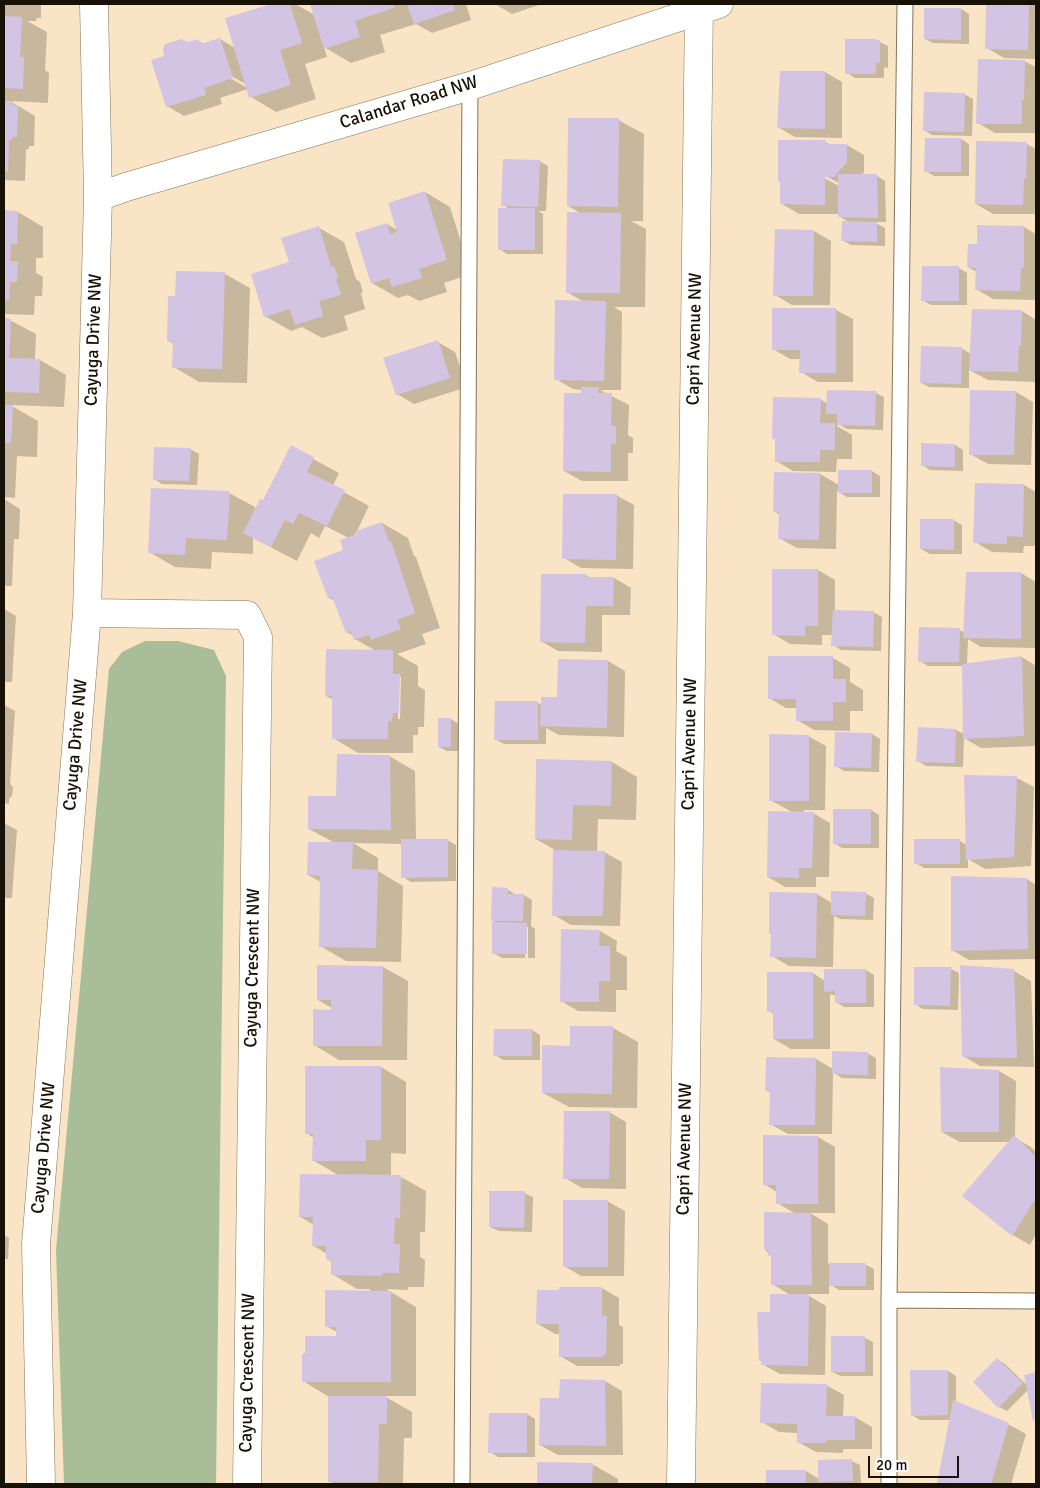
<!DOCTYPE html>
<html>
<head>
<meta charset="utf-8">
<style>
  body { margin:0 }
  #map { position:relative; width:1040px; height:1488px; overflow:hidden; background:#f9e5c5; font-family:Signika,sans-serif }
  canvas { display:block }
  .frame { position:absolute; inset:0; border:5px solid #181106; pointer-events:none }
  .scale { position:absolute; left:868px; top:1456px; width:91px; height:22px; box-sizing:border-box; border:2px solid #181106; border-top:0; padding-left:6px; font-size:15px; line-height:18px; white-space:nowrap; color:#181106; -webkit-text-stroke:4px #fff; paint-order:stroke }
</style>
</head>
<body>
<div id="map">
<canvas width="1040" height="1488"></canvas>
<div class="frame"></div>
<div class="scale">20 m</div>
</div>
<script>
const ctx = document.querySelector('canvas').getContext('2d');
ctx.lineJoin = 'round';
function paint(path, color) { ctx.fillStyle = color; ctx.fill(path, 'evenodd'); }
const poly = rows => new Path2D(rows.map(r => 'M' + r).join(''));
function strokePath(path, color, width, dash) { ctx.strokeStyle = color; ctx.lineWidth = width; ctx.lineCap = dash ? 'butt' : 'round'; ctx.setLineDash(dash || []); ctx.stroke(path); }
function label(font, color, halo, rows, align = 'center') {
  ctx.font = font + ' Signika,sans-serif'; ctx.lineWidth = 5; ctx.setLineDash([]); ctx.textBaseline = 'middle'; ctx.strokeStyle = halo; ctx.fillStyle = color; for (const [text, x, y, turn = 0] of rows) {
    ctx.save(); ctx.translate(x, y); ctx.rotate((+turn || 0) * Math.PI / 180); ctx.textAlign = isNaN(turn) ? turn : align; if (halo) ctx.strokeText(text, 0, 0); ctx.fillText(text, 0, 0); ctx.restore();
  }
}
const green = poly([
  [145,641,178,641,214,650,226,676,216,1484,64,1484,56,1250,109,669,122,652]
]);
const shadow = poly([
  [4,4,41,4,41,18,37,18,36,21,27,21,47,32,45,70,49,73,48,103,10,101,35,116,34,146,29,146,29,149,26,149,25,181,4,180],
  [277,4,295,4,315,15,311,4,466,4,471,20,432,33,416,24,380,35,385,52,351,63,324,47,327,57,305,64,316,99,276,112,251,97,248,89,220,98,222,104,184,116,167,106,166,56,188,43,198,41,204,44,220,39,235,48,226,19],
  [228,74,247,85,247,88,227,76],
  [495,4,542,4,512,14],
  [987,4,1036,4,1036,59,1004,58,987,48],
  [926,9,961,9,969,14,969,44,933,43,925,39],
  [876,40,888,46,888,68,884,67,884,78,855,78,847,73],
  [1022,60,1036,67,1036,133,995,133,978,123],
  [825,72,842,82,842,138,795,137,778,127],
  [964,94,973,99,972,136,932,135,924,130],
  [618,120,644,134,643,221,631,221,646,229,645,307,614,307,622,312,621,390,600,390,629,405,628,435,633,438,633,453,628,453,628,481,582,481,564,471,582,390,573,389,556,379,584,302,567,292,582,214,568,206],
  [961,139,969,144,969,176,934,176,926,171],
  [825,142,831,145,847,145,864,155,864,172,861,176,877,176,885,181,886,222,874,222,885,228,885,246,851,245,842,240,850,223,839,216,839,214,799,214,782,204],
  [820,173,839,183,839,186,819,175],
  [1027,144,1036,149,1036,214,993,214,976,204],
  [539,161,548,166,546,211,538,211,543,214,543,254,507,254,499,249,509,209,503,205],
  [425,192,450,207,471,274,444,283,447,292,419,301,408,295,398,298,372,283,387,224,397,230],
  [4,211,18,212,43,227,43,258,36,258,36,273,43,277,42,296,35,296,34,315,4,314],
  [978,226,1024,227,1036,234,1036,300,993,299,976,289,977,272,968,267,978,246],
  [319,228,344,242,356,279,360,282,363,292,361,293,365,309,344,316,348,330,322,338,302,327,291,331,265,316,290,263],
  [814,231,831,241,830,305,792,305,775,295],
  [959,268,967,273,967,305,931,305,922,300],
  [225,274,250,288,247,383,199,382,174,367,174,344,168,341,176,298],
  [773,309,836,310,853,319,853,382,818,382,801,372,801,359,790,359,773,349],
  [1022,311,1036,320,1035,382,988,380,969,370,969,388,929,387,921,383,961,348,971,354],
  [4,317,36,334,35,360,40,360,66,375,64,407,10,405,38,421,37,457,17,456,15,498,4,497],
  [438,342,455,352,467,387,414,404,397,394],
  [1016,392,1033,402,1031,465,988,464,970,454],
  [876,393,884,397,883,430,847,429,837,423,837,426,852,435,852,459,837,459,836,472,793,471,776,461,777,440,773,438,820,399,828,404],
  [922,444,955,445,963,450,963,471,930,470,922,465],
  [291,447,339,473,333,486,369,506,354,537,382,523,408,538,414,556,416,557,440,628,422,634,426,644,397,654,418,666,418,686,425,690,424,727,418,727,418,735,413,735,413,753,358,753,333,738,334,700,326,696,376,651,355,639,354,636,347,632,335,601,329,598,349,538,325,526,319,538,311,533,297,561,253,538,253,554,212,552,211,569,175,567,149,552,229,493,255,507,255,512,264,502],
  [398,677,401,677,400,719,398,719],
  [190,449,199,454,197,485,162,484,154,479],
  [872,471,880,476,880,497,847,497,837,491,836,549,797,548,779,538,780,515,774,511,775,473,820,474,839,485],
  [1024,485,1036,492,1036,546,1024,546,1023,553,992,552,975,542],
  [616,495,634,505,633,569,581,568,564,558],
  [4,499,20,509,19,539,14,539,12,586,4,586],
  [953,520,962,525,962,554,930,554,921,549],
  [818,570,835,580,835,611,873,612,882,617,881,651,841,650,833,645,833,635,822,635,822,645,790,644,773,634],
  [1021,573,1036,582,1036,648,981,647,968,639,967,665,1022,657,1036,666,1036,746,981,748,964,738,963,767,926,766,918,761,956,730,964,734,963,666,928,666,920,661,959,630,964,632],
  [586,575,590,578,614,578,631,588,630,615,602,615,602,652,558,651,541,641],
  [4,609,16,616,12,682,4,682],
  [833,658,850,668,850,682,863,690,863,711,850,711,850,731,814,730,797,720,797,708,786,708,769,698],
  [608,661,625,671,624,737,559,735,546,728,546,744,504,744,495,739,538,703,542,705,559,698],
  [4,705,15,711,10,784,13,787,12,796,9,799,9,804,4,803],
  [451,719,459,724,459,751,447,751,439,747],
  [836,733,872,734,880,739,879,772,844,771,835,766],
  [808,736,826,746,825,810,804,810,804,813,813,813,830,823,829,877,816,877,816,887,785,887,768,877,792,812,770,800],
  [389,756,415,771,416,840,447,840,456,845,456,881,411,882,403,877,402,844,353,843,378,858,378,871,403,886,401,962,346,961,320,946,321,882,308,875,335,843,309,829,337,797],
  [612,762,637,777,636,820,598,819,597,852,604,852,622,862,620,926,571,925,554,915,555,850,536,839],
  [1017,778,1034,787,1031,866,985,869,968,859,968,868,924,868,916,863,960,841,967,845],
  [871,810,879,815,879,848,842,848,834,843],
  [4,823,17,830,12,898,5,898,4,915],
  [1027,879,1036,885,1036,959,969,960,952,950],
  [507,889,516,895,524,895,532,900,531,926,535,929,535,958,528,958,528,927,526,927,525,958,502,958,493,953,499,924,492,920],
  [865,893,874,898,873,920,840,919,834,916,833,967,789,966,772,956,817,894,832,903],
  [600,931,617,941,616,951,627,957,627,990,616,990,616,1012,578,1011,561,1001],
  [383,967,408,981,407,1060,339,1060,314,1045,332,1011,332,1008,318,1000],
  [951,969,959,973,958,1010,923,1009,915,1004],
  [866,970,874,975,874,1007,844,1007,836,1002,836,996,830,994,830,1049,791,1049,774,1039,774,1014,768,1011,813,973,825,981],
  [1014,971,1031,981,1034,1067,980,1066,963,1056],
  [613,1028,638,1042,637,1108,569,1107,543,1093,571,1047],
  [495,1030,532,1030,540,1035,540,1060,503,1060,495,1055],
  [867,1053,876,1058,876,1079,842,1078,833,1072,832,1134,788,1134,770,1124,771,1093,766,1090,816,1059,833,1069],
  [381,1067,406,1082,406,1154,391,1153,391,1176,401,1177,426,1191,425,1232,420,1232,420,1257,425,1260,424,1287,408,1287,408,1290,386,1289,416,1307,416,1396,384,1396,412,1412,412,1438,404,1438,403,1484,334,1484,329,1481,329,1397,303,1381,337,1337,337,1332,326,1326,370,1292,370,1289,357,1289,332,1274,332,1262,327,1259,327,1254,314,1246,314,1225,300,1217,340,1176,314,1161,314,1138,306,1133],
  [999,1071,1016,1081,1015,1138,1031,1147,1036,1152,1036,1234,1030,1245,1013,1235,1010,1142,960,1142,942,1132],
  [609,1112,626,1122,626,1189,582,1188,565,1178],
  [764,1136,818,1137,835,1147,835,1213,810,1213,828,1224,828,1264,866,1265,874,1269,874,1290,839,1290,829,1284,829,1294,806,1294,826,1306,825,1375,780,1374,762,1364,772,1313,792,1296,772,1284,772,1256,765,1250,796,1214,777,1203,777,1192,764,1184],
  [524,1193,533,1197,532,1232,499,1231,490,1227],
  [607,1201,625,1211,624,1276,581,1276,564,1266],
  [4,1235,9,1238,8,1259,5,1259,4,1274],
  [560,1288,602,1288,619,1298,619,1325,623,1327,623,1364,620,1364,620,1366,577,1366,560,1356,560,1334,555,1334,538,1324,560,1292],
  [865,1338,873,1342,873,1376,841,1376,832,1372],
  [997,1359,1005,1364,1028,1386,1026,1376,1036,1373,1036,1422,1034,1421,1028,1390,1007,1411,999,1407],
  [948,1371,956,1376,956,1403,1008,1424,1026,1434,1011,1484,938,1483,951,1420,920,1420,912,1415],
  [561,1380,605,1381,622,1391,623,1455,558,1455,540,1445,560,1399],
  [826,1385,844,1395,843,1417,855,1417,872,1427,872,1449,843,1449,843,1453,816,1452,798,1442,798,1433,779,1432,762,1422],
  [527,1414,535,1419,535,1457,498,1457,490,1452],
  [852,1461,860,1465,861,1484,823,1483,823,1484,767,1484,768,1471,806,1471,819,1479],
  [538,1464,592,1464,618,1479,618,1484,538,1484]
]);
const building = poly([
  [272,4,290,4,302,43,280,50,291,85,249,98,225,18],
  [310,4,393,4,394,8,355,21,360,37,324,49],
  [407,4,453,4,455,10,414,24],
  [986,4,1029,4,1028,50,985,49],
  [924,8,961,8,961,40,924,39],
  [4,16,22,17,20,57,24,57,23,89,4,88],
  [220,38,233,78,204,88,206,95,166,107,151,60,164,56,163,49,165,44,182,39,188,42,198,39,200,44],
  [845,39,876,39,877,41,880,40,880,63,876,63,876,74,845,74],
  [978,59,1025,60,1024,100,1022,100,1022,124,976,124],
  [780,71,825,71,825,129,777,128],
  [924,92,965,93,964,132,923,131],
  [4,101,13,101,13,105,18,105,17,137,12,137,12,140,9,140,8,172,4,171],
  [568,118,619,118,618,207,567,206],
  [925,138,961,138,961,172,924,172],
  [778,140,826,140,825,144,847,144,847,162,834,177,825,177,825,205,780,204,780,182,778,182],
  [976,141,1027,142,1026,179,1024,179,1023,205,975,204],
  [503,159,540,160,538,207,501,206],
  [838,174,877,174,878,218,838,217],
  [425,191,447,260,419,269,422,278,392,287,389,278,371,284,355,233,387,223,390,234,397,232,388,203],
  [498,208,535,208,535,250,498,250],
  [4,210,18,211,17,244,11,244,10,261,18,261,17,282,10,282,9,301,4,300],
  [567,212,621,213,620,293,566,293],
  [842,221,877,222,877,242,841,241],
  [977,225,1024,226,1024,268,1021,267,1020,291,975,290,976,268,967,267,968,244,977,244],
  [319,226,331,267,334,266,338,278,336,279,341,295,319,301,323,316,295,325,290,309,264,317,251,274,289,262,281,238],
  [775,229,814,230,813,296,773,296],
  [922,266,959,266,959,301,921,301],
  [176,271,225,272,222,369,172,368,173,342,167,341,168,296,175,296],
  [555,300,606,301,604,381,554,380],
  [772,308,836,308,836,373,799,373,800,350,772,350],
  [972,309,1022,310,1021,346,1019,346,1018,372,969,371],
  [4,318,11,319,9,358,40,359,39,393,4,392],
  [438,340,450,378,396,395,383,358],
  [921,346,962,347,961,384,920,383],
  [581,387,599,387,598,393,612,393,611,426,616,426,616,444,611,443,611,472,563,471,564,393,581,393],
  [827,390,876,391,875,426,837,425,837,414,826,414],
  [970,390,1016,391,1014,455,969,455],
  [773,397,821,398,820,423,835,423,835,450,820,450,820,462,775,462,775,439,772,439],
  [4,405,13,405,11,443,4,443],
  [921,443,955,444,955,467,921,466],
  [291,445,314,457,307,472,345,490,327,526,299,513,293,524,285,520,271,547,243,533,260,499,263,500],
  [154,447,191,448,189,481,153,480],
  [838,470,872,470,872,493,838,493],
  [774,472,820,473,819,540,778,539,779,512,773,512],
  [975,483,1024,484,1023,537,1007,536,1007,544,973,543],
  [151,488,230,491,227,540,186,538,185,555,148,553],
  [563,494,617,494,616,560,562,559],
  [920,519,954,519,954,550,920,549],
  [382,522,389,542,391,541,415,613,397,620,401,629,371,640,369,635,354,640,351,631,346,633,332,597,328,598,314,561,343,550,340,540,357,534,356,531],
  [772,569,818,569,818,626,805,626,805,636,772,635],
  [966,572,1021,572,1021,639,963,638],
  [541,574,586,574,586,577,614,577,613,606,586,606,585,643,540,642],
  [833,610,874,611,873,647,831,646],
  [919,627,960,628,959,662,918,662],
  [326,649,393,650,393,674,400,674,399,713,393,713,392,721,388,721,388,739,332,739,332,696,325,696],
  [768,656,833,656,833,679,846,679,846,702,833,702,833,721,796,721,796,699,768,699],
  [1022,656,1024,736,963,739,962,664],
  [558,659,608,660,607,728,540,726,541,697,557,697],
  [495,701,538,701,538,740,494,740],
  [438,718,451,718,451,747,438,747],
  [918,727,956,729,955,763,916,762],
  [835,732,872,733,871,768,834,767],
  [769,734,809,735,809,801,769,801],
  [337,754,390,755,391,830,308,829,308,796,336,796],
  [536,759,612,761,611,806,573,805,572,840,535,839],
  [964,775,1017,776,1014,857,966,860],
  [833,809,871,809,871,844,833,844],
  [768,811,814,812,812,868,799,868,799,878,767,877],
  [401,839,448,839,448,877,401,878],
  [914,839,960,839,960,864,914,864],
  [308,842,353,842,352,869,378,870,376,948,319,947,320,876,307,875],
  [553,850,605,851,603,916,552,916],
  [951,876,1027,878,1028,949,951,951],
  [492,887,508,888,508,894,524,894,523,921,491,921],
  [831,891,866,892,865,916,831,915],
  [769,892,817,893,816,958,770,957,771,934,769,934],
  [492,922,527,923,527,954,492,954],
  [561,929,600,930,599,946,610,946,610,981,599,981,599,1002,560,1002],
  [317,965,383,966,382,1046,313,1046,313,1009,331,1010,331,1000,317,1000],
  [960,965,1014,969,1017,1058,962,1057],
  [914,967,951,967,950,1006,914,1005],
  [824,969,866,969,866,1003,835,1003,835,991,824,992],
  [767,972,813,972,813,1039,773,1039,773,1012,767,1012],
  [570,1026,613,1026,612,1094,542,1093,542,1045,570,1046],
  [494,1029,532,1029,532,1056,493,1056],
  [832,1051,868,1052,868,1075,832,1074],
  [766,1057,816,1058,815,1125,769,1125,770,1091,765,1091],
  [305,1066,381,1066,381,1140,366,1140,366,1161,312,1161,313,1134,305,1134],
  [940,1067,999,1070,999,1132,941,1132],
  [564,1111,610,1111,609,1179,563,1179],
  [763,1135,818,1136,818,1204,776,1204,776,1185,763,1185],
  [1014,1135,1036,1157,1036,1198,1012,1236,962,1196],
  [300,1174,401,1175,400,1218,395,1218,394,1244,400,1244,399,1273,383,1273,382,1276,331,1275,331,1260,326,1259,326,1246,312,1246,313,1217,299,1217],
  [489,1191,525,1191,524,1228,489,1227],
  [563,1200,608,1200,608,1267,563,1267],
  [764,1212,811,1213,812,1285,771,1285,771,1256,768,1255,768,1250,764,1250],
  [829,1263,866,1263,866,1286,829,1286],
  [559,1287,602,1287,602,1316,607,1316,606,1355,603,1355,603,1357,559,1357,559,1324,536,1324,537,1290,559,1290],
  [325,1290,391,1291,391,1382,302,1382,302,1354,305,1353,305,1336,336,1336,336,1327,325,1327],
  [770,1294,809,1294,808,1366,761,1365,761,1361,759,1361,757,1312,770,1312],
  [831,1336,865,1336,865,1372,831,1372],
  [997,1358,1023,1383,998,1408,973,1382],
  [910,1370,948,1370,948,1415,911,1416],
  [1036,1372,1036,1421,1033,1421,1024,1375],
  [560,1379,605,1380,606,1446,539,1445,540,1398,559,1398],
  [761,1383,827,1384,826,1416,855,1416,855,1440,826,1440,826,1443,797,1443,797,1424,760,1423],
  [328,1396,387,1396,387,1424,379,1424,378,1482,328,1482],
  [953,1400,1009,1423,991,1484,937,1484],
  [489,1413,527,1413,527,1453,488,1453],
  [852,1459,853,1481,818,1482,818,1460],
  [537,1462,593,1463,592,1484,537,1484],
  [766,1470,806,1470,806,1484,766,1484]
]);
const service = poly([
  [889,1300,1036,1301],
  [462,1484,470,86],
  [889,1484,889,1300,905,4]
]);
const minor = poly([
  [98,197,126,187,470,86,719,4],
  [87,613,247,615,258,637,247,1484],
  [41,1484,36,1244,87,613,98,197,94,4],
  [681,1484,699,4]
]);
const streetNames = [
  ["Calandar Road NW",409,103,-17],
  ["Capri Avenue NW",695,339,-89],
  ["Cayuga Drive NW",94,340,-88],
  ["Capri Avenue NW",690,744,-89],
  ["Cayuga Drive NW",76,745,-85],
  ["Cayuga Crescent NW",253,968,-89],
  ["Cayuga Drive NW",44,1148,-85],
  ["Capri Avenue NW",685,1149,-89],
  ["Cayuga Crescent NW",248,1373,-89]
];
paint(green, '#a9bd98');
paint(shadow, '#0003');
paint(building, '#d4c4e4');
strokePath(service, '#867458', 17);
strokePath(minor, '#867458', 29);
strokePath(service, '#fff', 15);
strokePath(minor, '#fff', 28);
label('18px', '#181106', '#fff', streetNames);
</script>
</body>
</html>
